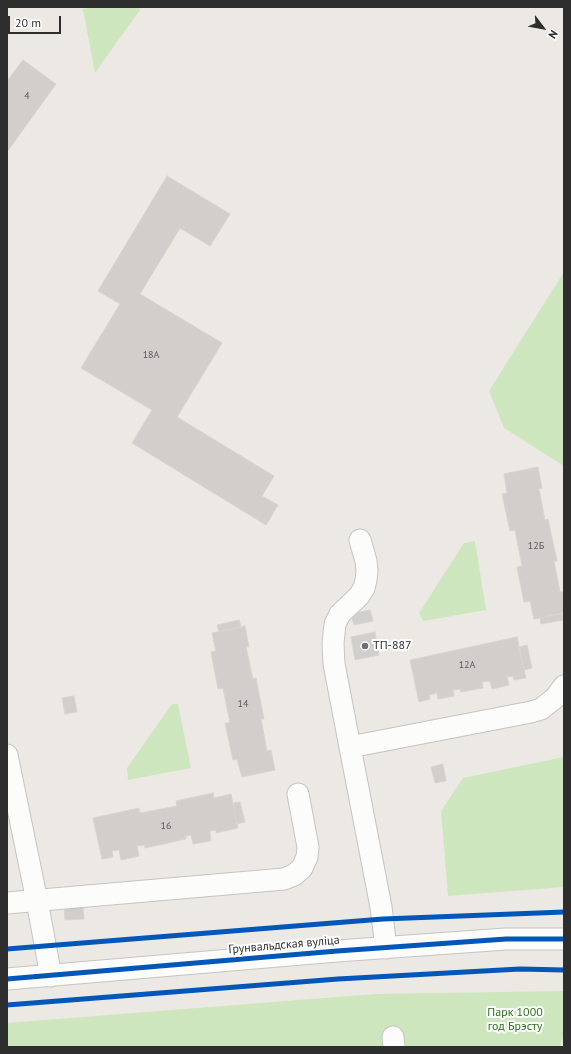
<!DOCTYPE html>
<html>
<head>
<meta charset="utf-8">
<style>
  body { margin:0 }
  #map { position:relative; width:571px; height:1054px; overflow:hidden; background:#ece8e4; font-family:"PT Sans",sans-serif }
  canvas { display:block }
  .frame { position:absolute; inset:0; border:8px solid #2e2e2e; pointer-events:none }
  .north { position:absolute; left:523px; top:8px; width:40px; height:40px; -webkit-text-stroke:3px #fff; paint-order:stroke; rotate:122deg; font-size:11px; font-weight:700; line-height:16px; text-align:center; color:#2e2e2e }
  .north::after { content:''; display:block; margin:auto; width:14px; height:18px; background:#2e2e2e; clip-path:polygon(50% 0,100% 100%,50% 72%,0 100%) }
  .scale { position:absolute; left:8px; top:16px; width:53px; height:18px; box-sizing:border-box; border:2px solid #2e2e2e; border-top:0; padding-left:5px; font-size:12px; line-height:14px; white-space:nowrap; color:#2e2e2e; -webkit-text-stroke:3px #fff; paint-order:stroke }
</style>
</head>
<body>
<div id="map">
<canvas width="571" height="1054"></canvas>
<div class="frame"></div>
<div class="north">N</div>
<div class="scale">20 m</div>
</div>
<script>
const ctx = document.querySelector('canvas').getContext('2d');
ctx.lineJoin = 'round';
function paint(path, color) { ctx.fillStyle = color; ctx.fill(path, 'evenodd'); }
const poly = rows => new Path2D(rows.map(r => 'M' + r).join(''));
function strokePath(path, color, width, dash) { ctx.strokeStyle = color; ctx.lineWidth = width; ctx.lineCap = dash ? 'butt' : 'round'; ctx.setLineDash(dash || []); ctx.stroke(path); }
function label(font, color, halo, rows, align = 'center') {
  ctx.font = font + ' "PT Sans",sans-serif'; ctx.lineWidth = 4; ctx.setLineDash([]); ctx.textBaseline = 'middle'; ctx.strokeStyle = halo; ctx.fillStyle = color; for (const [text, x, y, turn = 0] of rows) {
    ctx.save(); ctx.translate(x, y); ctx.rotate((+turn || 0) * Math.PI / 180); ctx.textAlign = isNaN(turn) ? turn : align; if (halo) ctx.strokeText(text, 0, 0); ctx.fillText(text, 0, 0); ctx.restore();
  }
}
const green = poly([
  [91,7,139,7,140,10,95,73,83,9],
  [564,272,564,466,504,428,489,391],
  [475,541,486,610,423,621,419,613,464,543],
  [172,704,178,704,191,768,128,780,127,768],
  [564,757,564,887,448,896,441,811,463,778],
  [564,991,564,1034,560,1047,7,1047,7,1023,375,994]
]);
const building = poly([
  [23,60,56,84,7,152,7,81,23,60],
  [167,176,230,214,210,246,180,228,140,294,222,343,177,417,274,476,262,496,278,505,266,525,132,443,152,410,81,368,120,304,98,291,167,176],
  [538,467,542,488,539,489,545,520,548,519,557,561,554,561,560,592,563,592,564,595,564,613,534,619,530,601,524,602,517,567,522,566,515,530,510,531,502,494,507,493,504,474,538,467],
  [370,610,373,621,354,625,351,614,370,610],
  [562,613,563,620,541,624,540,618,562,613],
  [239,620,241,627,219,632,217,625,239,620],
  [245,626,249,647,246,647,253,679,256,678,264,719,261,719,267,751,271,750,275,770,242,777,237,759,233,760,225,723,230,723,223,688,218,689,211,652,216,651,212,633,245,626],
  [375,632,379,655,355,660,351,637,375,632],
  [517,637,526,678,514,680,513,676,507,677,509,685,492,689,490,681,482,682,483,688,461,692,460,689,453,690,454,696,438,699,437,693,429,695,430,699,419,702,410,660,517,637],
  [527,645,532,668,524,670,519,647,527,645],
  [74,696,77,712,65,714,62,698,74,696],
  [443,764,446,781,435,783,431,767,443,764],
  [213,793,214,798,231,794,238,828,216,833,216,830,210,831,211,841,193,844,191,835,186,836,186,839,145,848,145,845,137,846,139,856,121,860,119,850,112,851,113,857,102,859,93,818,139,808,140,813,177,806,176,801,213,793],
  [240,802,245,822,237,824,233,803,240,802],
  [83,905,84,919,65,920,64,907,83,905]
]);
const minor = poly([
  [350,747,334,664,333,643,335,624,340,614,359,596,364,588,366,580,367,571,366,561,360,540],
  [7,755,37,901,51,976],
  [7,903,284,879,294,875,302,868,307,857,308,847,298,794],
  [386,948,381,907,350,747,531,712,541,709,555,698,564,686],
  [7,979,337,951,506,939,564,939],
  [393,1037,394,1047]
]);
const cycleway = poly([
  [7,949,383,919,564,912],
  [7,979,337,951,506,939,564,939],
  [7,1005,338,979,520,969,564,970]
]);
const markers = [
  [365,646,4,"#706f6e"]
];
const numberNames = [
  ["4",27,96],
  ["18А",151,355],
  ["12Б",536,546],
  ["12А",467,665],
  ["14",243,704],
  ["16",166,826]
];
const poiNames = [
  ["ТП-887",373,646]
];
const streetNames = [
  ["Грунвальдская вуліца",284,945,-5]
];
const parkNames = [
  ["Парк 1000",515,1013],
  ["год Брэсту",515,1027]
];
paint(green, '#cee6be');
paint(building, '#d1cecb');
strokePath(building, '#d7d4d0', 1);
strokePath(minor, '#c5c4c5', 23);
strokePath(minor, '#fcfcfb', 21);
strokePath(cycleway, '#0057b8', 5);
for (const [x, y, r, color] of markers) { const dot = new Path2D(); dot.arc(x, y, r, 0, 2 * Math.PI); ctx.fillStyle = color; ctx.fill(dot); strokePath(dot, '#fff', 1.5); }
label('10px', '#585857', null, numberNames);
label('12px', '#2e2e2e', '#fff', poiNames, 'left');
label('12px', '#2e2e2e', '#fff', streetNames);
label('12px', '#2c6e1b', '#fff', parkNames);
</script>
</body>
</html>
